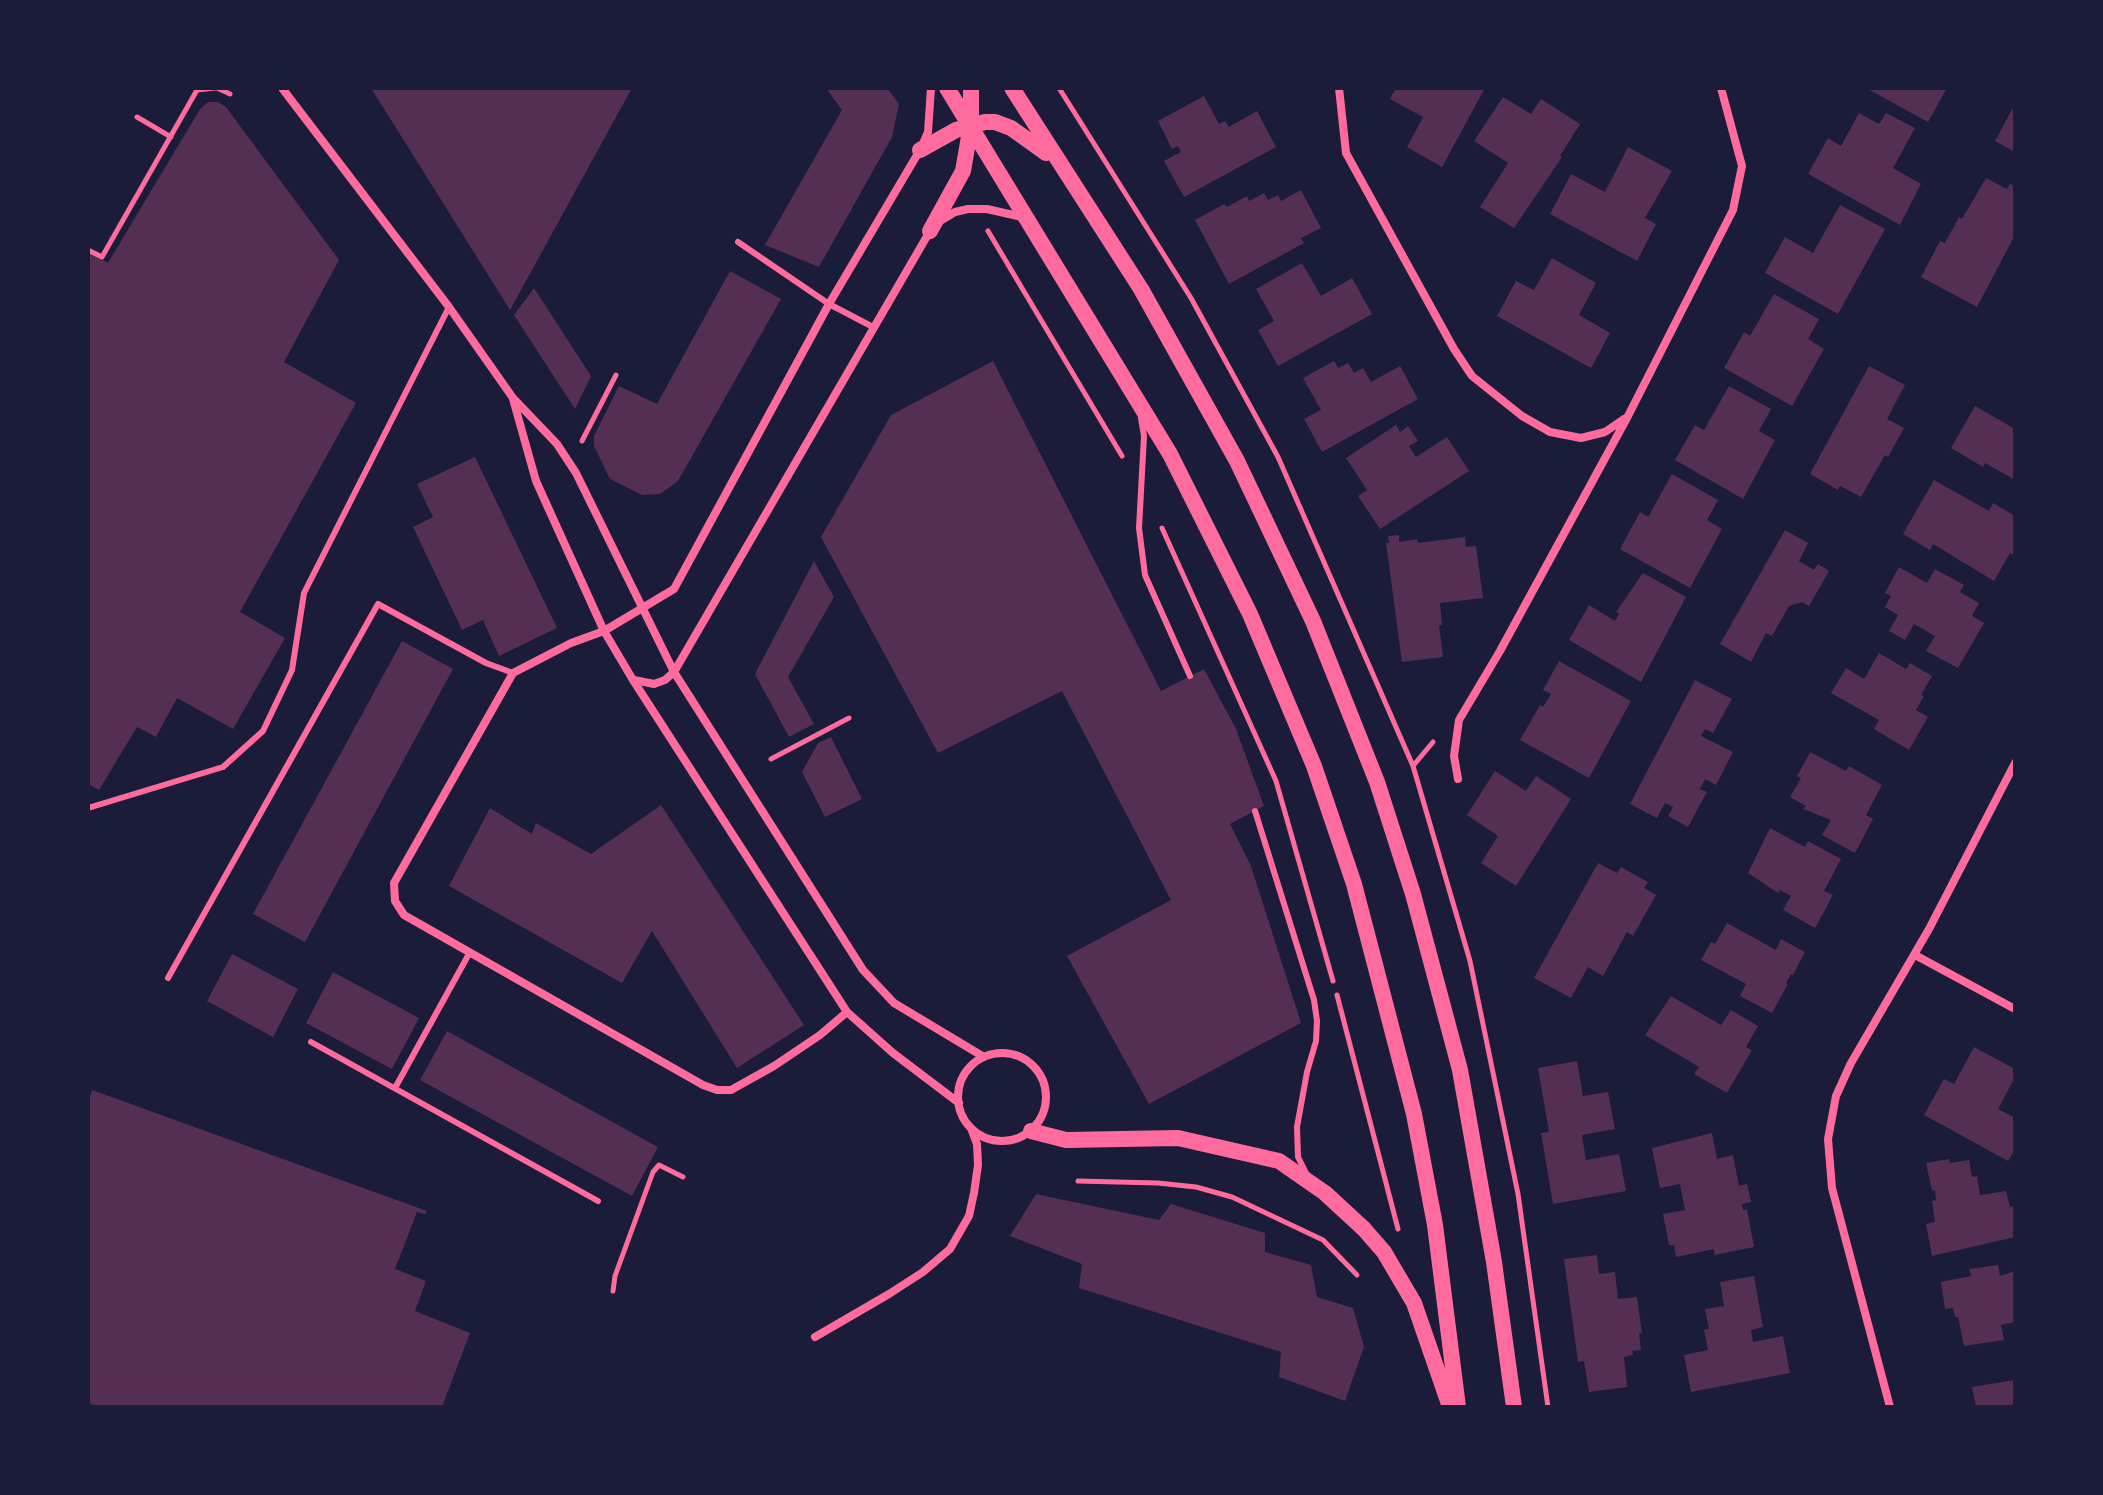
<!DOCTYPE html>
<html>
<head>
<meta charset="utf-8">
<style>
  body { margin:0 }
  #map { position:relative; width:2103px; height:1495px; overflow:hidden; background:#1b1b3a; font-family:"Noto Sans",sans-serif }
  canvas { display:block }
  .frame { position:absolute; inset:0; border:90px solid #1b1b3a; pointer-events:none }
</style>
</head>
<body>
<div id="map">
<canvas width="2103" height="1495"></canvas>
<div class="frame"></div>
</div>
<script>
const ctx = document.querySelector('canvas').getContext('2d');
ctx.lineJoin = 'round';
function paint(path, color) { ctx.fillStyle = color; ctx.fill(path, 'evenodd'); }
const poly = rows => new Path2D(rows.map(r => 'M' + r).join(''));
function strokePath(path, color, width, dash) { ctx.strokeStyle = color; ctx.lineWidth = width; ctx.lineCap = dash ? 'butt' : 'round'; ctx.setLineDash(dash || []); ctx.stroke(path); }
const building = poly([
  [371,88,632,88,510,310],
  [826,88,887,88,899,104,892,137,819,267,765,245,842,110],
  [1396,88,1485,88,1442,167,1407,147,1423,117,1390,99],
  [1866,88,1947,88,1928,122],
  [1204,96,1219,124,1225,121,1229,127,1257,111,1276,147,1184,197,1164,161,1181,152,1178,146,1172,149,1158,121],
  [1503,97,1531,114,1541,99,1580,124,1560,156,1562,157,1514,228,1480,207,1508,163,1474,141],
  [208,102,218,102,226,107,339,260,284,362,356,403,240,612,285,638,233,729,177,698,156,737,137,727,99,790,88,784,88,251,108,263,200,109],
  [2015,104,2015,152,1995,141],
  [1859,113,1879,124,1886,113,1915,128,1893,168,1921,184,1900,225,1808,174,1828,138,1841,146],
  [1628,147,1672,171,1645,218,1656,224,1637,261,1550,214,1571,174,1605,192],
  [1986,178,2007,189,2010,184,2015,186,2015,235,1977,307,1921,277,1940,241,1945,243,1959,217,1962,219],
  [1301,190,1321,228,1301,238,1304,243,1229,284,1195,220,1224,204,1227,207,1247,196,1249,201,1264,193,1268,200,1278,195,1281,201],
  [1840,205,1885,229,1838,314,1765,273,1785,237,1813,253],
  [1552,258,1596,283,1579,315,1610,333,1591,368,1497,316,1516,281,1534,290],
  [1302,263,1321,296,1352,278,1372,314,1278,366,1258,330,1274,321,1256,289],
  [730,271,781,299,678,481,660,494,642,495,610,479,594,446,594,436,619,386,657,404],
  [534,288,591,376,575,409,514,315],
  [1774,294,1819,319,1808,339,1824,349,1792,406,1724,368,1744,332,1750,336],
  [993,361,1161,691,1204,669,1236,729,1264,806,1230,824,1251,866,1301,1023,1149,1104,1067,956,1171,900,1062,691,938,753,821,537,891,415],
  [1334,361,1338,368,1348,363,1354,373,1363,368,1371,382,1400,366,1418,399,1322,452,1304,419,1321,410,1303,378],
  [1869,366,1905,385,1887,419,1904,428,1888,457,1885,455,1861,497,1840,486,1838,490,1810,474],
  [1729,386,1771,409,1759,431,1775,440,1743,499,1675,460,1695,425,1704,430],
  [1975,406,2015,429,2015,480,1985,463,1983,467,1951,448],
  [1396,425,1400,432,1408,426,1418,441,1409,446,1416,457,1447,437,1469,471,1380,529,1358,496,1367,490,1346,458],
  [475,457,557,628,499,656,483,620,462,630,413,527,433,517,417,484],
  [1672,474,1718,500,1707,520,1722,529,1690,588,1620,549,1640,512,1648,517],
  [1934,480,1989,511,1993,503,2015,516,2015,556,2010,553,1994,581,1933,544,1930,550,1903,534],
  [1785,530,1808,543,1799,561,1814,570,1818,564,1829,571,1809,606,1802,602,1789,606,1772,636,1766,633,1751,662,1720,644],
  [1399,535,1399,542,1417,539,1418,543,1465,537,1466,547,1476,546,1483,598,1440,603,1442,625,1439,625,1443,657,1402,662,1386,543,1389,543,1388,536],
  [814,561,834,597,788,677,814,724,789,737,755,674],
  [1899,567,1927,583,1935,569,1964,585,1960,592,1979,603,1972,616,1984,623,1958,668,1926,651,1935,636,1914,624,1905,640,1889,631,1898,615,1885,607,1891,596,1885,593],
  [1643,573,1686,597,1641,682,1569,640,1589,605,1615,621,1619,614,1616,612],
  [402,641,453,669,305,942,253,914],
  [1879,653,1906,669,1910,663,1932,676,1921,695,1924,696,1916,710,1928,717,1909,750,1874,729,1879,720,1831,693,1846,668,1864,679],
  [1559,661,1631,701,1589,778,1520,740,1540,705,1543,707,1551,694,1543,690],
  [1695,680,1732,699,1713,733,1705,729,1701,736,1733,752,1716,785,1705,779,1700,789,1707,792,1688,827,1668,816,1673,807,1665,803,1657,818,1630,804],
  [831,737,862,799,825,817,802,772,818,743],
  [1810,752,1846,771,1849,766,1882,785,1866,815,1873,819,1855,853,1822,835,1831,820,1803,809,1806,806,1790,797,1801,778,1797,776],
  [1495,771,1526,791,1536,776,1571,799,1516,886,1481,863,1498,836,1467,815],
  [661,805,804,1025,737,1068,652,931,622,983,449,886,490,808,532,834,536,823,591,854],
  [1770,828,1805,847,1808,841,1841,859,1824,891,1833,895,1815,928,1783,910,1791,896,1780,890,1778,893,1748,873],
  [1598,863,1617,873,1621,867,1648,882,1644,888,1656,895,1633,936,1627,932,1603,976,1588,967,1571,998,1534,978],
  [1727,923,1776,950,1781,939,1805,952,1793,975,1791,974,1786,983,1788,984,1772,1013,1740,996,1746,984,1701,960,1711,942,1715,944],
  [232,954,298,989,273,1037,207,1001],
  [333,972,419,1018,392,1069,306,1023],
  [1671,996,1721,1025,1731,1010,1758,1026,1746,1047,1752,1050,1727,1093,1694,1074,1699,1067,1645,1035],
  [447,1031,658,1147,632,1196,420,1080],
  [1974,1047,2015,1069,2015,1077,1998,1109,2015,1118,2015,1149,2008,1161,1924,1115,1944,1079,1954,1084],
  [1577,1061,1583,1096,1608,1092,1615,1129,1582,1135,1586,1160,1619,1154,1626,1191,1553,1204,1541,1133,1549,1132,1538,1068],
  [92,1090,427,1211,425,1214,417,1212,395,1269,426,1281,415,1311,470,1333,442,1407,99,1407,88,1403,88,1103],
  [1712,1133,1717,1159,1733,1155,1739,1186,1747,1184,1751,1202,1742,1204,1743,1210,1747,1209,1754,1247,1714,1255,1714,1249,1676,1257,1674,1245,1669,1245,1663,1214,1685,1210,1680,1184,1660,1188,1652,1148],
  [1949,1159,1950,1163,1969,1160,1972,1177,1977,1176,1980,1195,2006,1191,2010,1207,2015,1206,2015,1237,1932,1256,1926,1224,1935,1222,1932,1201,1936,1200,1935,1190,1932,1191,1926,1163],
  [1036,1194,1159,1220,1171,1204,1265,1233,1265,1252,1311,1265,1317,1297,1353,1308,1364,1347,1345,1401,1279,1377,1281,1352,1079,1288,1082,1264,1010,1236],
  [1597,1255,1599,1274,1615,1272,1618,1299,1637,1297,1642,1333,1639,1333,1641,1350,1632,1351,1633,1355,1624,1357,1627,1387,1589,1392,1584,1361,1578,1362,1564,1259],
  [1998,1265,2000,1276,2015,1271,2015,1322,2001,1325,2004,1340,1964,1346,1958,1317,1955,1317,1953,1308,1945,1309,1941,1282,1971,1276,1969,1269],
  [1754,1276,1763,1327,1751,1330,1753,1342,1783,1336,1790,1373,1691,1392,1684,1355,1708,1350,1704,1330,1709,1329,1705,1309,1724,1306,1720,1282],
  [2015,1380,2015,1407,1976,1407,1972,1387]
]);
const path = poly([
  [217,88,230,94],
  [1059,88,1191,298,1278,457,1413,766,1470,961,1518,1194,1548,1407],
  [137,117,171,137],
  [988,231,1122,456],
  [88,250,102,257,197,90,215,88],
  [582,441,616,375],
  [1162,528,1276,781,1333,981],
  [771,759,849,718],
  [1413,766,1433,742],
  [1337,995,1398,1229],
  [1078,1181,1158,1183,1196,1187,1232,1197,1323,1240,1357,1275],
  [613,1291,615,1276,653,1172,659,1165,683,1177]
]);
const service = poly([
  [738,242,829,304,873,327],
  [1141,418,1144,436,1139,528,1145,575,1190,676],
  [88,808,223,767,263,731,292,670,304,593,449,307],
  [1255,811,1314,1000,1317,1021,1316,1041,1307,1072,1297,1127,1298,1157,1306,1173],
  [168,978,378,604,486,663,513,673],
  [311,1042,598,1201],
  [395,1088,470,952]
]);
const minor = poly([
  [282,88,449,307,513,398,557,444,576,473,674,672,863,970,894,1003,984,1057],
  [1339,88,1346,153,1454,349,1472,376,1522,416,1550,432,1581,438,1605,432,1624,419],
  [940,221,955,212,968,209,987,209,1022,217],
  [513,399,536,481,604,631,633,680,847,1012,893,1053,959,1103],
  [634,680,654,684,665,680,674,672,930,231],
  [1458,779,1454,756,1459,720,1500,651,1628,416,1733,210,1742,166,1721,88],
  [1915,955,2015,1009],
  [847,1012,820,1035,774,1066,731,1090,717,1090,703,1085,404,915,395,901,394,883,513,673,571,643,604,631,674,589,829,304,920,150,928,132,931,88],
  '958 1097a44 44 0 1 1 88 0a44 44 0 1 1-88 0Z',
  [815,1337,889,1294,923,1272,950,1249,969,1216,974,1193,978,1165,977,1144,971,1128],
  [1890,1407,1832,1188,1828,1139,1836,1096,1851,1063,1929,929,2015,763]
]);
const secondary = poly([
  [947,88,1170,454,1250,614,1314,766,1354,884,1414,1114,1435,1225,1458,1407],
  [1012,88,1141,289,1237,461,1313,621,1377,782,1413,894,1460,1070,1494,1262,1514,1407],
  [920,150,956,130,985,122,995,122,1011,128,1046,153],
  [930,231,963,171,971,125,971,88],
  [1031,1131,1066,1140,1178,1138,1279,1161,1325,1193,1364,1229,1384,1252,1414,1303,1450,1407]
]);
paint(building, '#542f53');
strokePath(path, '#ff6b9d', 5);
strokePath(service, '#ff6b9d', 6);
strokePath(minor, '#ff6b9d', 8);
strokePath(secondary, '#ff6b9d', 16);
</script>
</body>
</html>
